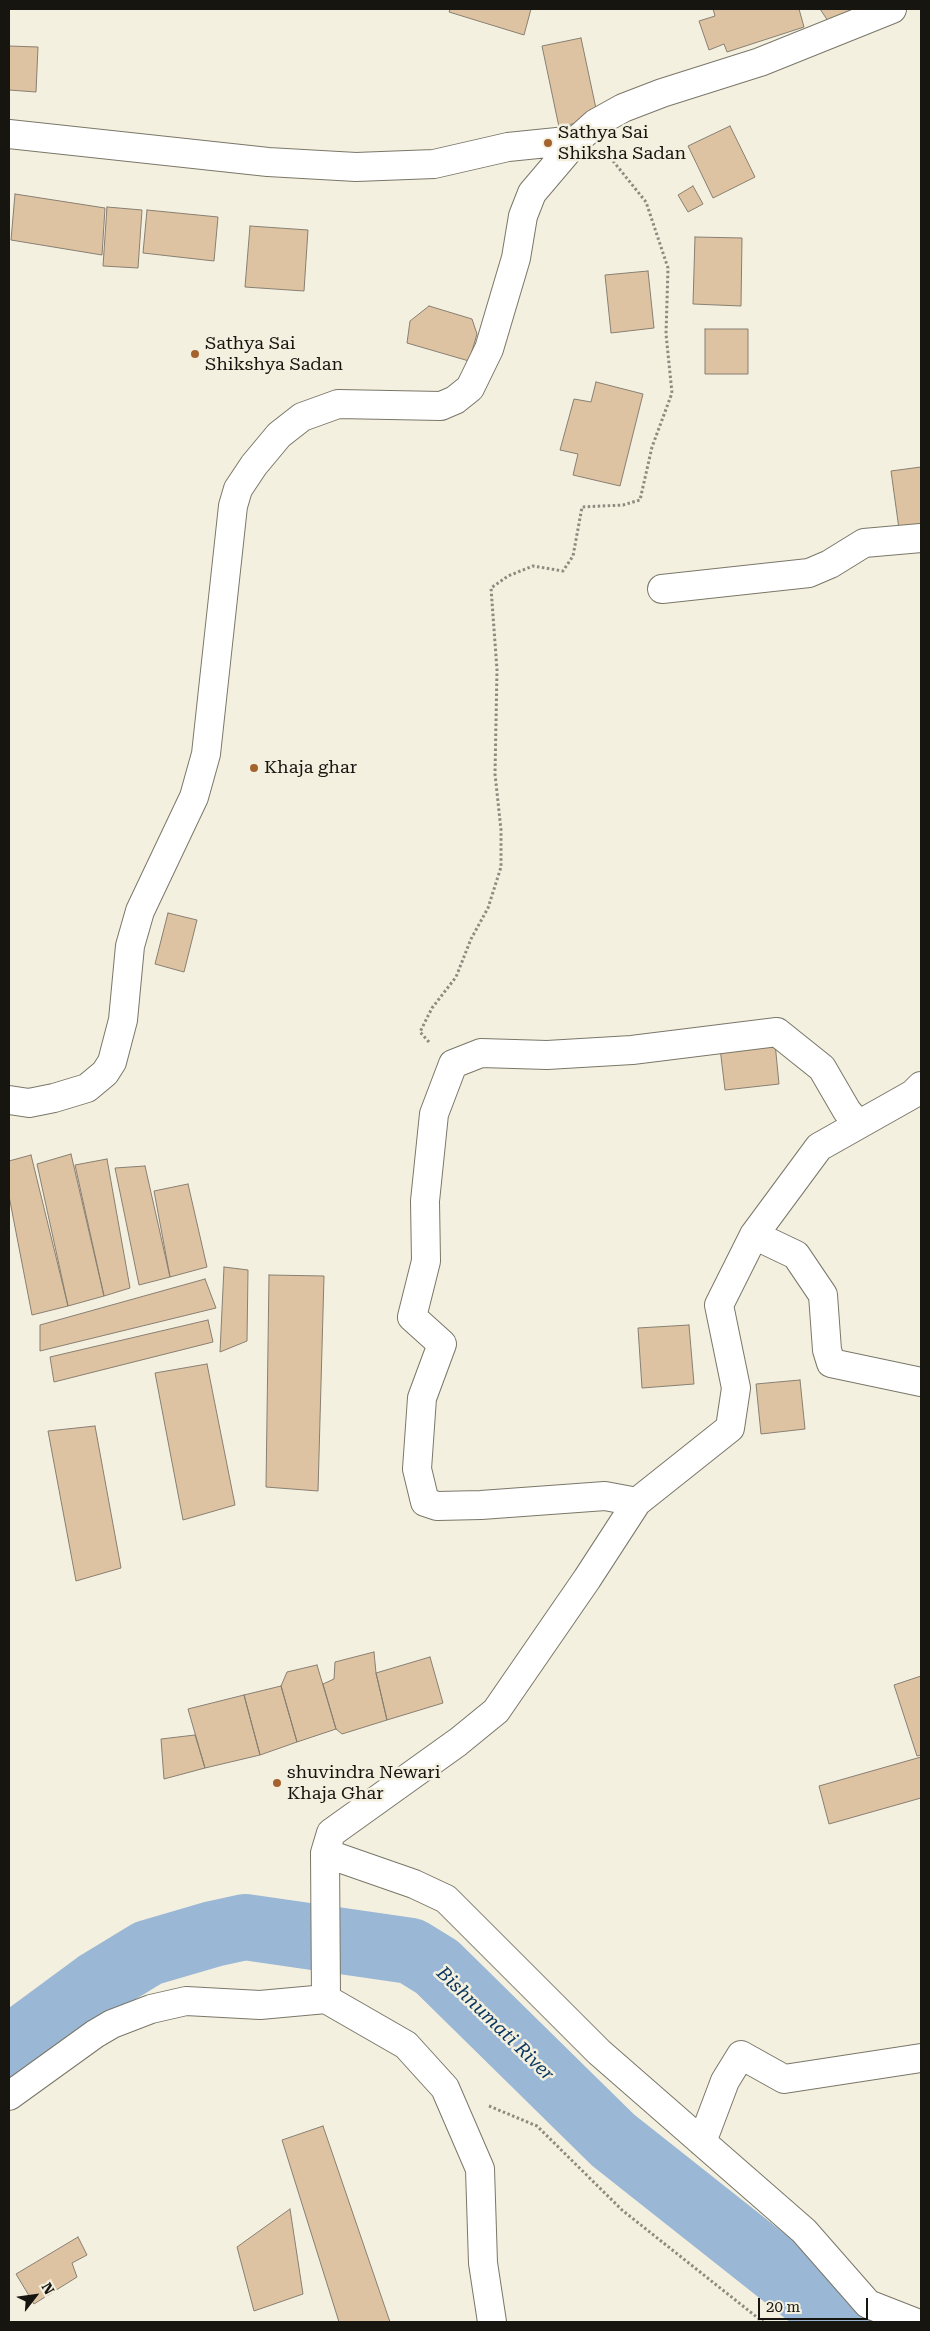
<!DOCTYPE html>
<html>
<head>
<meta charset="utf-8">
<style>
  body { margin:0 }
  #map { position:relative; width:930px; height:2331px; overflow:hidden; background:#f4f0e0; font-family:"Roboto Serif",serif }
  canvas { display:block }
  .frame { position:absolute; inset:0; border:10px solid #171510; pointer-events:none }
  .north { position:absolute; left:10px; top:2271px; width:50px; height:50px; -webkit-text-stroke:4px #f4f0e0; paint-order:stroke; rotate:60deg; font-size:14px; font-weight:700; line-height:20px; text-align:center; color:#171510 }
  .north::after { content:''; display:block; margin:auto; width:18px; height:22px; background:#171510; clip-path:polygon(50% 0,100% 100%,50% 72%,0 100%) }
  .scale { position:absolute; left:758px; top:2298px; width:110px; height:22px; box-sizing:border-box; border:2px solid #171510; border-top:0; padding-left:6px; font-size:15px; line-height:18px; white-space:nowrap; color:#171510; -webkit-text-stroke:4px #f4f0e0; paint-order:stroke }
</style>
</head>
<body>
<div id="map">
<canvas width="930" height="2331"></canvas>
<div class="frame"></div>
<div class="north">N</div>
<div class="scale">20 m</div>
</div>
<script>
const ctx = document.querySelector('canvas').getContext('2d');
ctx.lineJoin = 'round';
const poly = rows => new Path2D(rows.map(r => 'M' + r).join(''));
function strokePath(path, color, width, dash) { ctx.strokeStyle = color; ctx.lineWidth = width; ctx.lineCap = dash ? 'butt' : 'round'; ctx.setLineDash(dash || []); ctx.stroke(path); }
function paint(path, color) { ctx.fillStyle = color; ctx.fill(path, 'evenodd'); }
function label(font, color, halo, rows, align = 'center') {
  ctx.font = font + ' "Roboto Serif",serif'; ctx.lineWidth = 5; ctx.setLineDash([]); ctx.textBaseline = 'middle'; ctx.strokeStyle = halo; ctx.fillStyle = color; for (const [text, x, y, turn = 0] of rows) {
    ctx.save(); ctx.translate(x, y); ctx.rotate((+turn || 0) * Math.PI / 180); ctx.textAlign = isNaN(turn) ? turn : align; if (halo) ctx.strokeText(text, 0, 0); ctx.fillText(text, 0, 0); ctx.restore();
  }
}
const river = poly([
  [9,2049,97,1984,148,1953,213,1934,245,1927,411,1951,437,1967,613,2140,843,2322]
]);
const building = poly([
  [450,9,531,9,524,35,449,12,450,9],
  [713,9,799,9,804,27,727,52,724,44,709,50,699,21,715,16,713,9],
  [820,9,855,9,830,24,820,9],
  [581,38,598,118,559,127,542,46,581,38],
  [9,46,38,47,36,92,9,90,9,46],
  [730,126,755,177,713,198,688,146,730,126],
  [693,186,703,204,688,212,678,195,693,186],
  [15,194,105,208,102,255,11,240,15,194],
  [107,207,142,210,138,268,103,266,107,207],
  [147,210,218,217,214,261,143,253,147,210],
  [250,226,308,230,304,291,245,287,250,226],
  [695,237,742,238,741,306,693,304,695,237],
  [648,271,654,328,611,333,605,275,648,271],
  [429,306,472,319,477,334,469,361,407,343,410,321,429,306],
  [705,329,748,329,748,374,705,374,705,329],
  [596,382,643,394,620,486,573,475,578,454,560,450,574,399,591,402,596,382],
  [921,467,921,526,899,529,891,471,921,467],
  [168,913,197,920,184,972,155,964,168,913],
  [775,1043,779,1084,725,1090,720,1048,775,1043],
  [71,1154,104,1296,68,1306,37,1164,71,1154],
  [31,1155,68,1306,32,1315,9,1196,9,1161,31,1155],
  [107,1159,130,1288,104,1296,75,1165,107,1159],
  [145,1166,170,1277,139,1285,115,1168,145,1166],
  [188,1184,207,1267,170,1277,154,1191,188,1184],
  [224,1267,248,1270,247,1341,220,1352,224,1267],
  [269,1275,324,1276,318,1491,266,1487,269,1275],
  [205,1279,216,1308,40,1351,40,1325,205,1279],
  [208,1320,213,1342,54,1382,50,1357,208,1320],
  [689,1325,694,1384,642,1388,638,1328,689,1325],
  [207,1364,235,1505,183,1520,155,1373,207,1364],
  [800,1380,805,1429,761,1434,756,1384,800,1380],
  [95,1426,121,1568,76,1581,48,1431,95,1426],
  [374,1652,376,1673,387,1720,342,1734,336,1729,323,1684,334,1679,335,1662,374,1652],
  [430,1657,443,1703,387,1720,376,1673,430,1657],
  [317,1665,336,1729,297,1742,281,1686,287,1672,317,1665],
  [921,1676,921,1755,917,1756,894,1685,921,1676],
  [281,1686,297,1742,260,1755,244,1695,281,1686],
  [244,1695,260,1755,205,1768,188,1709,244,1695],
  [195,1735,205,1768,164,1779,161,1739,195,1735],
  [921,1757,921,1798,829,1824,819,1786,921,1757],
  [323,2126,390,2322,339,2322,282,2140,323,2126],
  [290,2209,303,2294,254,2311,237,2247,290,2209],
  [78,2237,87,2255,72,2263,77,2277,34,2304,16,2274,78,2237]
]);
const path = poly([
  [429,1042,420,1032,432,1008,456,977,471,939,488,908,501,867,501,830,495,774,497,670,491,588,508,576,533,566,563,571,573,556,582,507,623,505,640,500,652,447,672,393,666,334,668,268,646,202,609,156],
  [489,2106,537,2126,622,2210,763,2322]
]);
const minor = poly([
  [9,134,268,162,356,167,434,164,508,147,577,140],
  [662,589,809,573,830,564,864,543,921,538],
  [9,1100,29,1103,54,1098,87,1088,105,1073,112,1062,123,1020,130,946,140,911,194,797,206,754,233,506,238,489,254,465,279,435,302,417,338,404,441,406,455,400,470,388,489,349,516,258,523,216,532,193,577,140,596,123,623,108,662,93,760,62,892,9],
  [754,1235,796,1255,823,1295,827,1350,831,1363,921,1382],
  [637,1502,605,1496,481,1505,437,1506,425,1502,417,1469,422,1398,442,1344,412,1317,426,1261,425,1201,434,1114,453,1064,481,1053,547,1055,632,1050,777,1032,822,1068,847,1111,858,1124],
  [325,1853,414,1884,446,1899,599,2052,804,2231,868,2304,914,2322],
  [326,1999,325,1853,331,1833,458,1742,496,1711,587,1579,637,1502,730,1428,736,1388,719,1305,754,1235,819,1147,913,1094,921,1086],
  [9,2096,95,2034,112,2024,151,2009,186,2001,260,2005,326,1999,406,2045,445,2088,480,2169,483,2263,492,2322],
  [702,2142,725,2081,741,2055,784,2079,921,2058]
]);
const markers = [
  [548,143,5,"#a3622e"],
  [195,354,5,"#a3622e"],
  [254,768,5,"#a3622e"],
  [277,1783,5,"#a3622e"]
];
const poiNames = [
  ["Sathya Sai",558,133],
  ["Shiksha Sadan",558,154],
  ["Sathya Sai",205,344],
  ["Shikshya Sadan",205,365],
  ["Khaja ghar",264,768],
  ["shuvindra Newari",287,1773],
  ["Khaja Ghar",287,1794]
];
const waterNames = [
  ["Bishnumati River",495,2024,44]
];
strokePath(river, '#9ab7d5', 66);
paint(building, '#ddc3a1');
strokePath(building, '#887f72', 1);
strokePath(minor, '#7a7769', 30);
strokePath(path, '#8d8a7f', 3, [2.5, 2.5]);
strokePath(minor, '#fff', 28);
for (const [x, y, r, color] of markers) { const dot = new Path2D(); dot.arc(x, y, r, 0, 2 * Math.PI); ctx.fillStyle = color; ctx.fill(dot); strokePath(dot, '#f4f0e0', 2); }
label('18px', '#171510', '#f4f0e0', poiNames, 'left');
label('italic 19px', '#09365e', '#f4f0e0', waterNames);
</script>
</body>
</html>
